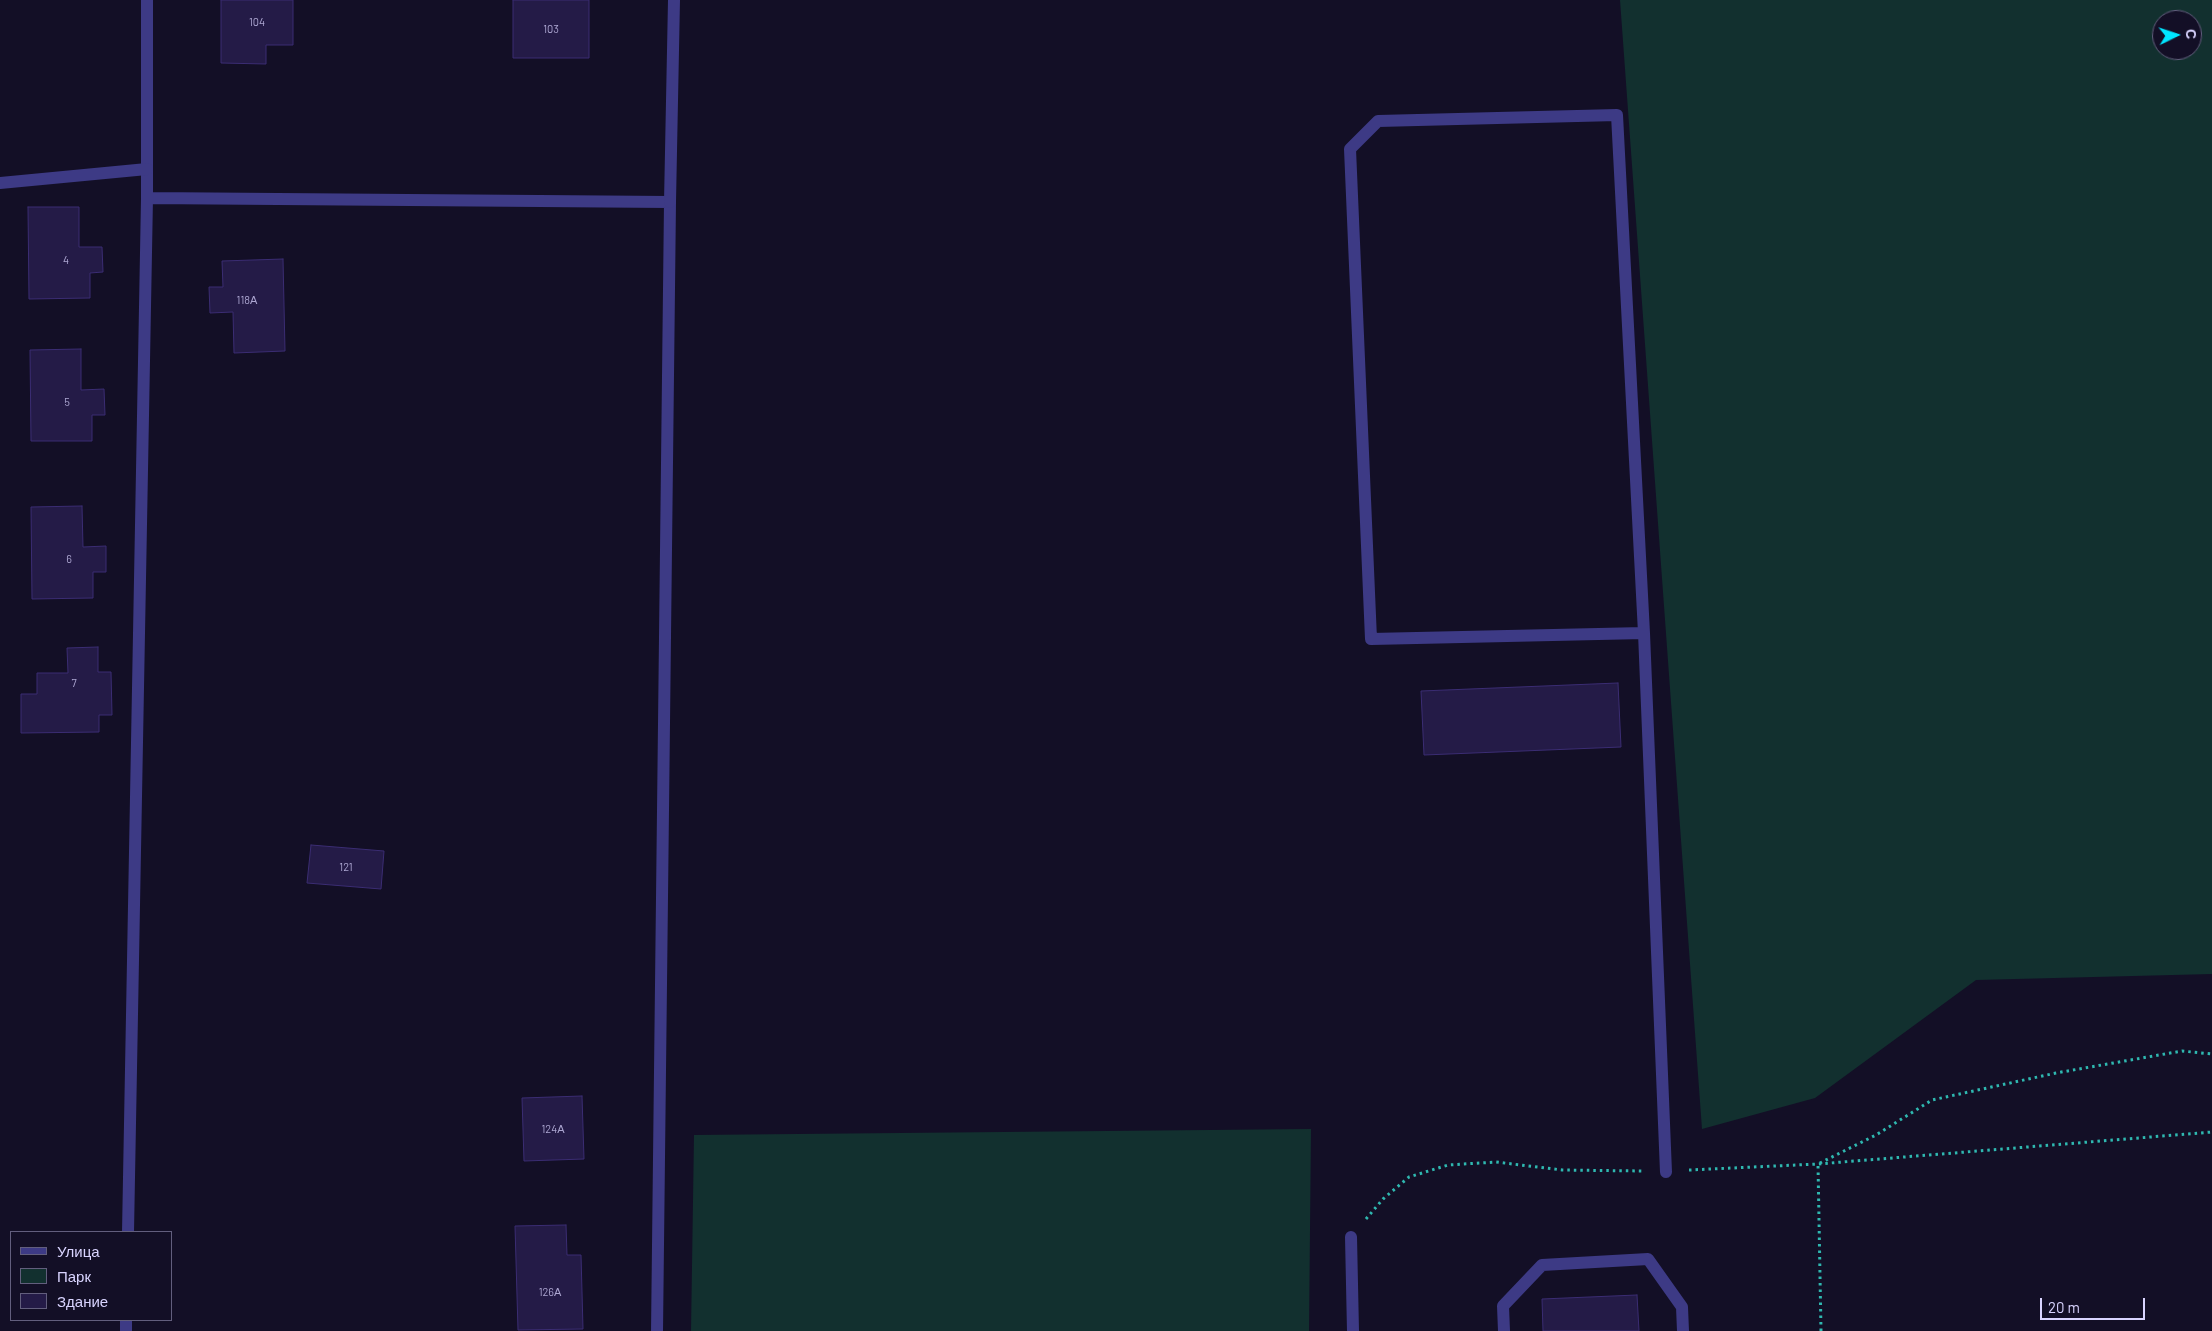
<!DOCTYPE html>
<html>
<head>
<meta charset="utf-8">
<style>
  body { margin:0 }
  #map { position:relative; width:2212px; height:1331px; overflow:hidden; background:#130f26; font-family:Barlow,sans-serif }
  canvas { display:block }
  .legend { position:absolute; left:10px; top:1231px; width:162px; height:90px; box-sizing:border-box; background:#130f26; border:1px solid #625e7d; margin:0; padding:6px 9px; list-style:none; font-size:15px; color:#d9d4ff }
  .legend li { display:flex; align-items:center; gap:10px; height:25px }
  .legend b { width:25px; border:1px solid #625e7d }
  .north { position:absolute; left:2152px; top:10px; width:50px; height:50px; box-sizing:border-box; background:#130f26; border:1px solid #625e7d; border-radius:50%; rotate:86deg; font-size:14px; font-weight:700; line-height:20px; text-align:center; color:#d9d4ff }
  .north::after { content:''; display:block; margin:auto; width:18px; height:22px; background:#00e5ff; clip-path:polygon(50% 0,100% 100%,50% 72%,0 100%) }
  .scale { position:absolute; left:2040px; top:1298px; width:105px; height:22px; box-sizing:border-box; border:2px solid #d9d4ff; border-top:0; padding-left:6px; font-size:15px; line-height:18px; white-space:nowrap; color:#d9d4ff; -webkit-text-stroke:4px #130f26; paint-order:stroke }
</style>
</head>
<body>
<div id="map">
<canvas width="2212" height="1331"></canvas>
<ul class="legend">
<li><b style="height:6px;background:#3d3a85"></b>Улица</li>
<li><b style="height:14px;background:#12302f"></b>Парк</li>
<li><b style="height:14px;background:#241b47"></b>Здание</li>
</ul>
<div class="north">С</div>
<div class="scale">20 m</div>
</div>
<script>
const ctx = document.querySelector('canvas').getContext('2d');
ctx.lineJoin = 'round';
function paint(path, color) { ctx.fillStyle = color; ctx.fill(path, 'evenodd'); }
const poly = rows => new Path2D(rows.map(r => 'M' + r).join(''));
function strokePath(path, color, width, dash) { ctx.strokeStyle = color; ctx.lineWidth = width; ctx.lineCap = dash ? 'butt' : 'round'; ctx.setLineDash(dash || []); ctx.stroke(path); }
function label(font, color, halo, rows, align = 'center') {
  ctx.font = font + ' Barlow,sans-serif'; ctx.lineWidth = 4; ctx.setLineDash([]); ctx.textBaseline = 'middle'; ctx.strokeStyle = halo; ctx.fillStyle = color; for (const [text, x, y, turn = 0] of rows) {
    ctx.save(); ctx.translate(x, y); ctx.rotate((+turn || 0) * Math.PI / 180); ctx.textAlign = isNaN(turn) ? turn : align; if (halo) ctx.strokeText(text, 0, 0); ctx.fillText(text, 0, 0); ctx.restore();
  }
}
const green = poly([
  [1620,0,2212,0,2212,974,1976,980,1815,1098,1702,1129],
  [2162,20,2192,20,2192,50,2162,50],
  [1311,1129,1309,1331,691,1331,694,1135]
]);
const building = poly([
  [221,0,293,0,293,45,266,45,266,64,221,63,221,0],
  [513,0,589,0,589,58,513,58,513,0],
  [28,207,79,207,79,247,102,247,103,272,90,273,90,298,29,299,28,207],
  [283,259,285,351,234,353,233,312,210,313,209,287,223,287,222,261,283,259],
  [81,349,81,390,104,389,105,415,92,415,92,441,31,441,30,350,81,349],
  [82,506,83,547,106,546,106,572,93,572,93,598,32,599,31,507,82,506],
  [98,647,98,672,111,672,112,715,99,715,99,732,21,733,21,694,37,694,37,673,68,673,67,648,98,647],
  [1618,683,1621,747,1424,755,1421,691,1618,683],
  [311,845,384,851,381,889,307,883,311,845],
  [582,1096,584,1159,524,1161,522,1098,582,1096],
  [566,1225,567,1255,581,1255,583,1329,518,1330,515,1226,566,1225],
  [1637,1295,1639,1331,1543,1331,1542,1299,1637,1295]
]);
const path = poly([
  [1689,1170,1818,1164,2212,1132],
  [1366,1219,1383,1199,1409,1177,1448,1165,1496,1162,1562,1170,1643,1171],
  [1821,1331,1818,1164,1876,1135,1932,1100,2056,1073,2182,1051,2212,1054]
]);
const service = poly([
  [147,0,147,198,670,202,657,1331],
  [1644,633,1371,639,1350,149,1378,121,1617,115,1644,633,1666,1172],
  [128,1232,147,198],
  [126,1331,126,1320],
  [1504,1331,1503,1306,1542,1265,1648,1259,1682,1307,1683,1331]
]);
const minor = poly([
  [0,183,147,169],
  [670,202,674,0],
  [1351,1237,1353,1331]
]);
const numberNames = [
  ["104",257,22],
  ["103",551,29],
  ["4",66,260],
  ["118А",247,300],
  ["5",67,402],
  ["6",69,559],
  ["7",74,683],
  ["121",346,867],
  ["124А",553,1129],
  ["126А",550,1292]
];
paint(green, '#12302f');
paint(building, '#241b47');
strokePath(building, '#3b2d73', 1);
strokePath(path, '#2fb8b0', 3, [2.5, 4]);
strokePath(service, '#3d3a85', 12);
strokePath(minor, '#3d3a85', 12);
label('11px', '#aca6d1', null, numberNames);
</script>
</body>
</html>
